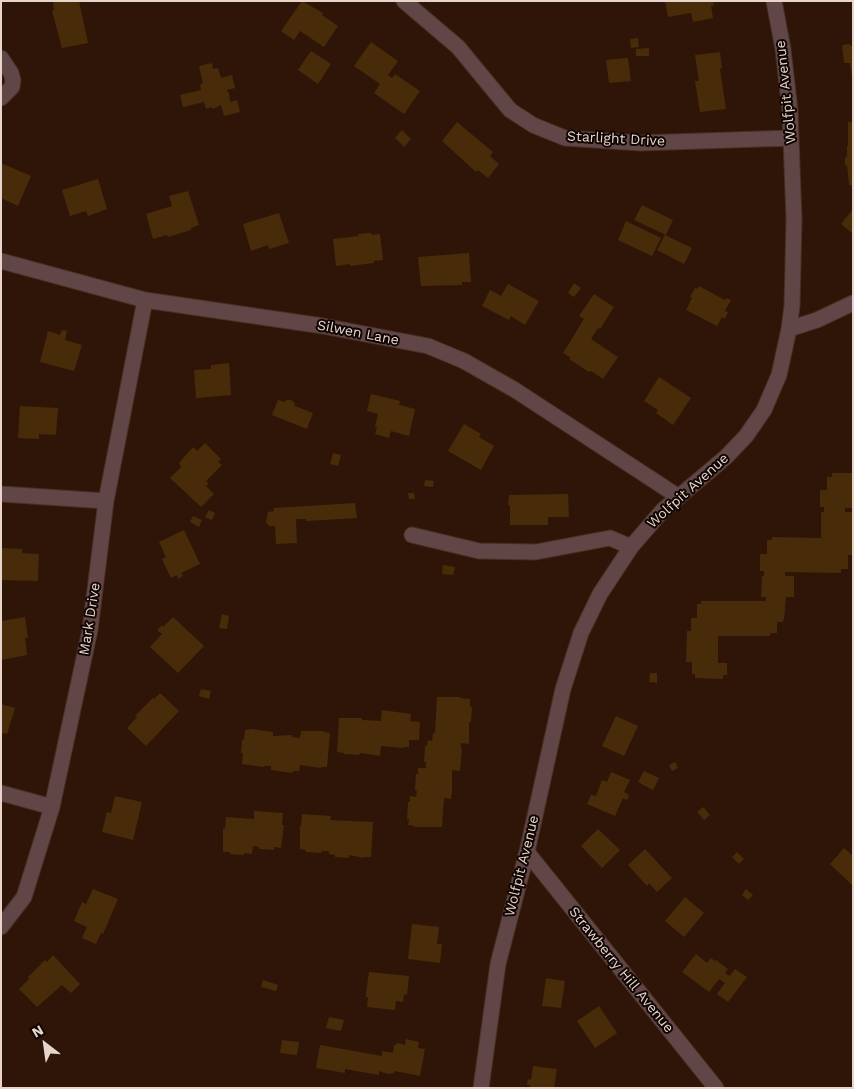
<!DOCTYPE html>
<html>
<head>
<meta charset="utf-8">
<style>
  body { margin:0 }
  #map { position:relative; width:854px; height:1089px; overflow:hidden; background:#2f1507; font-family:"Work Sans",sans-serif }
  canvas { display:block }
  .frame { position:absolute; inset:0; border:2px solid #e7d5cc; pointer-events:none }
  .north { position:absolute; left:20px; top:1019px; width:50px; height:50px; -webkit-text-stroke:4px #0f0502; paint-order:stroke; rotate:330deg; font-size:14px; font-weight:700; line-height:20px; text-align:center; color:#e7d5cc }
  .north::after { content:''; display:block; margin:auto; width:18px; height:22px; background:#e7d5cc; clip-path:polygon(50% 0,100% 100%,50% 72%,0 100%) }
</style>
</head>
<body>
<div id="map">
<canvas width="854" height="1089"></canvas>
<div class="frame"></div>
<div class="north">N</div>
</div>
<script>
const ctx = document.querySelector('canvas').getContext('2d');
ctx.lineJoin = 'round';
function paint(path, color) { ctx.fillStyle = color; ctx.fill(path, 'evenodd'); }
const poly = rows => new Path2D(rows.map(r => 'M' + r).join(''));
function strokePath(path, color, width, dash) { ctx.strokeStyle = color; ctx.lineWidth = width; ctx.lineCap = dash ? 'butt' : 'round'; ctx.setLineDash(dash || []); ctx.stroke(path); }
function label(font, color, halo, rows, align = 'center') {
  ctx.font = font + ' "Work Sans",sans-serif'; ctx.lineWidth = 4; ctx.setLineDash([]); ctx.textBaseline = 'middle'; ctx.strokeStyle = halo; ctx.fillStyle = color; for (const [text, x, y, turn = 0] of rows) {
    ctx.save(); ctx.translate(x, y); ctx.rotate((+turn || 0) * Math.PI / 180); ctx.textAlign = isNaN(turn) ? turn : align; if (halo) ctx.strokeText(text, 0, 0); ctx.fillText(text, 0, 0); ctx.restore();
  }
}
const building = poly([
  [79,1,88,43,62,48,52,11,54,10,53,2],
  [302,1,323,13,322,15,338,26,324,47,300,31,294,40,281,31],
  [665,1,713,1,714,5,711,6,713,18,693,22,691,13,668,17],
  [638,38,639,47,631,48,630,39],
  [371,42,398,61,388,75,392,78,395,74,420,91,404,114,374,93,380,84,354,66],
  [850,44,850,46,853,45,852,78,850,63,844,63,842,45],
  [649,48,649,56,636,56,636,49],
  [311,51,331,64,318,84,298,70],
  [720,52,722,68,720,69,726,109,700,112,695,81,699,81,695,55],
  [628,58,631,81,609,83,606,60],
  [212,63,213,69,218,68,221,78,232,75,235,88,227,90,227,92,229,92,230,102,237,100,240,112,224,116,221,105,213,109,212,107,206,109,204,102,183,107,180,95,201,90,200,84,203,84,199,66],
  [457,122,493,152,490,156,499,164,488,178,478,170,476,172,442,141],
  [848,122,853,122,853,185,849,185,847,165,845,166,845,157,847,157,847,146,848,146],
  [402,130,411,139,404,147,395,138],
  [1,163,31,176,18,206,1,198],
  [98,179,107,209,88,216,86,211,70,216,62,190],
  [188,191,199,225,191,228,191,230,168,237,167,235,153,239,146,214,172,206,169,196],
  [642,205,673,220,666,235,634,220],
  [853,209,853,234,841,224],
  [279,213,289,243,269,249,268,245,251,251,243,224],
  [626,221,661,238,652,256,618,240],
  [371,233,372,235,380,234,383,260,374,261,374,263,350,266,350,264,336,266,333,239,359,236,358,234],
  [665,235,692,248,684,264,657,250],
  [469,253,471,282,462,282,462,285,421,286,418,257],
  [574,283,581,288,574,297,568,293],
  [508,284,539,301,525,325,511,316,509,320,482,306,490,290,501,296],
  [699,286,725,300,726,298,731,300,725,311,728,312,725,319,722,317,717,326,686,310,692,298,690,297,695,288,697,289],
  [594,294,614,307,600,329,598,328,591,339,618,357,603,379,591,371,589,372,569,359,571,358,563,353,584,319,579,316],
  [62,330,67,331,65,340,82,345,74,371,40,362,48,331,60,335],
  [229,363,231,395,196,398,194,370,211,369,211,365],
  [659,377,691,398,673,425,656,413,658,410,644,401],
  [371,394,400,401,399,405,415,409,409,436,391,431,389,438,375,434,377,428,375,427,378,414,367,411],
  [278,400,285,402,287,400,291,400,294,402,295,406,313,413,307,429,272,415],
  [20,406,58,408,56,435,39,434,39,439,18,438],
  [464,424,481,434,479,437,494,446,481,470,448,451],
  [205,443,221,459,218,462,222,465,206,481,209,484,206,486,214,494,201,507,170,478,181,467,179,463,193,447,197,451],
  [333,453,341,455,338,466,330,464],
  [832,473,853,473,853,508,845,508,845,512,853,512,853,555,848,555,848,569,841,569,841,573,785,572,785,576,794,576,794,597,786,597,784,620,783,619,783,622,777,622,777,633,770,633,770,636,718,636,718,663,727,663,727,675,723,675,723,679,695,678,695,674,692,674,692,662,686,662,687,631,691,631,691,618,697,618,697,604,701,604,701,601,766,601,766,597,761,597,762,576,764,576,764,571,760,571,760,554,767,554,767,540,772,540,772,537,821,538,821,512,824,512,824,507,820,507,820,490,827,490,827,477,832,477],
  [425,480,434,481,433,487,424,486],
  [408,493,414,493,415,499,409,499],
  [568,494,569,517,548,517,548,525,510,525,510,505,508,505,509,495],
  [355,503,357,518,306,521,306,519,296,519,297,543,276,544,275,526,269,526,266,522,268,512,274,511,274,508],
  [209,510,215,513,212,520,205,517],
  [193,516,202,520,199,527,190,522],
  [184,530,200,564,181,573,183,576,178,579,177,575,171,578,162,559,166,557,159,542],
  [1,548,22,549,22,553,39,554,38,581,1,580],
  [443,565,455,567,453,575,442,574],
  [222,614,229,616,227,629,219,628],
  [25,617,28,638,25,638,27,655,1,660,1,621],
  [173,617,204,646,178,673,150,647,162,634,157,630,162,625,163,627],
  [650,673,657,673,657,683,649,682],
  [201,689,211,691,209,699,199,696],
  [160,693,179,711,146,746,127,728,137,717,135,716,153,698,154,699],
  [437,697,460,697,460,698,470,699,470,707,472,707,471,722,469,722,469,744,461,743,461,748,462,749,460,771,452,770,452,792,451,799,444,798,442,827,414,827,415,826,408,825,409,819,407,819,408,802,410,802,410,796,416,797,417,791,415,790,416,774,418,774,418,768,426,768,426,762,424,762,425,746,427,746,428,740,432,741,433,733,435,733],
  [1,704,15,708,7,734,1,733],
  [382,710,411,714,410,721,420,722,419,740,409,740,409,747,403,747,403,748,381,746,380,756,360,753,359,755,344,754,344,753,337,752,339,718,362,718,362,720,381,721],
  [616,716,638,726,624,756,602,746],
  [251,729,273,732,273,736,292,735,292,737,300,738,301,731,324,731,324,732,330,733,327,767,321,767,321,768,300,765,299,771,293,771,292,773,271,770,271,766,265,766,264,767,242,764,243,753,241,753,242,740,244,740,245,730],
  [675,762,678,768,672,771,669,765],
  [644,771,659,778,653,790,638,782],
  [611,772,630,780,624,792,629,795,627,800,623,798,615,816,587,804,591,795,596,796,602,780,607,782],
  [115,796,142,802,133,840,102,832,107,812,111,813],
  [703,807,710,815,704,820,697,812],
  [254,811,283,813,282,825,284,825,281,848,274,847,274,850,259,849,259,847,253,846,252,854,245,853,244,855,230,854,230,852,223,852,223,829,225,829,226,817,254,819],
  [302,814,331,816,330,820,373,822,371,857,364,857,364,858,349,855,349,858,335,857,335,855,329,854,329,851,322,851,321,853,306,852,306,850,300,849,300,826,301,826],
  [598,829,620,850,602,868,581,846],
  [844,848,853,856,853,886,830,864],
  [645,849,672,878,657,892,649,883,647,886,628,865],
  [737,852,744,859,739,864,732,857],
  [93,889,118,899,103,934,101,933,96,944,82,938,87,927,74,921,82,902,86,904],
  [746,889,753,895,748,900,742,895],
  [685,897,704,913,684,937,665,921],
  [412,924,439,927,437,944,442,944,440,963,408,959],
  [696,954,707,963,711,958,715,961,716,960,728,969,725,973,730,976,735,969,747,977,728,1002,717,994,725,983,719,979,709,992,682,972],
  [53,955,80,984,71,993,62,985,37,1007,19,989,29,979,28,977,45,960,47,962],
  [369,972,409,976,407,995,404,994,403,1002,396,1001,395,1010,367,1007,368,997,366,997,366,993],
  [546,978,565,981,561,1008,542,1006],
  [263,980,278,985,276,991,261,987],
  [599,1006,617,1033,595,1048,577,1021],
  [329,1017,344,1020,341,1031,326,1028],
  [406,1039,419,1042,418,1048,425,1049,420,1076,395,1071,394,1073,388,1074,379,1071,379,1075,345,1069,345,1073,316,1068,320,1045,382,1056,382,1051,393,1053,394,1045,396,1045,397,1043,405,1045],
  [282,1040,299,1042,297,1055,280,1053],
  [533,1066,557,1069,554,1088,530,1088,530,1085,527,1085,528,1079,531,1080]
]);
const minor = poly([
  [404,1,458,47,510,110,533,125,565,138,640,143,791,138],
  [1,58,11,73,13,80,12,87,1,98],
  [1,261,145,300,323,326,428,346,464,361,515,390,679,497],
  [789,329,817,320,853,303],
  [1,494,106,501],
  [412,535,479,551,536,552,610,538,631,547],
  [1,793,52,807],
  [527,852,716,1088],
  [1,927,24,897,52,807,90,630,106,501,145,300],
  [481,1088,498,964,527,852,563,689,581,633,600,594,631,547,663,510,726,457,746,436,764,410,779,375,789,329,792,306,794,220,790,110,783,49,774,1]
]);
const streetNames = [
  ["Wolfpit Avenue",786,92,-96],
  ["Starlight Drive",616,139,3],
  ["Silwen Lane",358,333,11],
  ["Wolfpit Avenue",688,491,-42],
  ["Mark Drive",90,619,-81],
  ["Wolfpit Avenue",522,866,-76],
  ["Strawberry Hill Avenue",621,970,51]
];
paint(building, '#482c09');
strokePath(minor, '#493023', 17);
strokePath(minor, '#604646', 15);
label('14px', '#e7d5cc', '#0f0502', streetNames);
</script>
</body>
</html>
